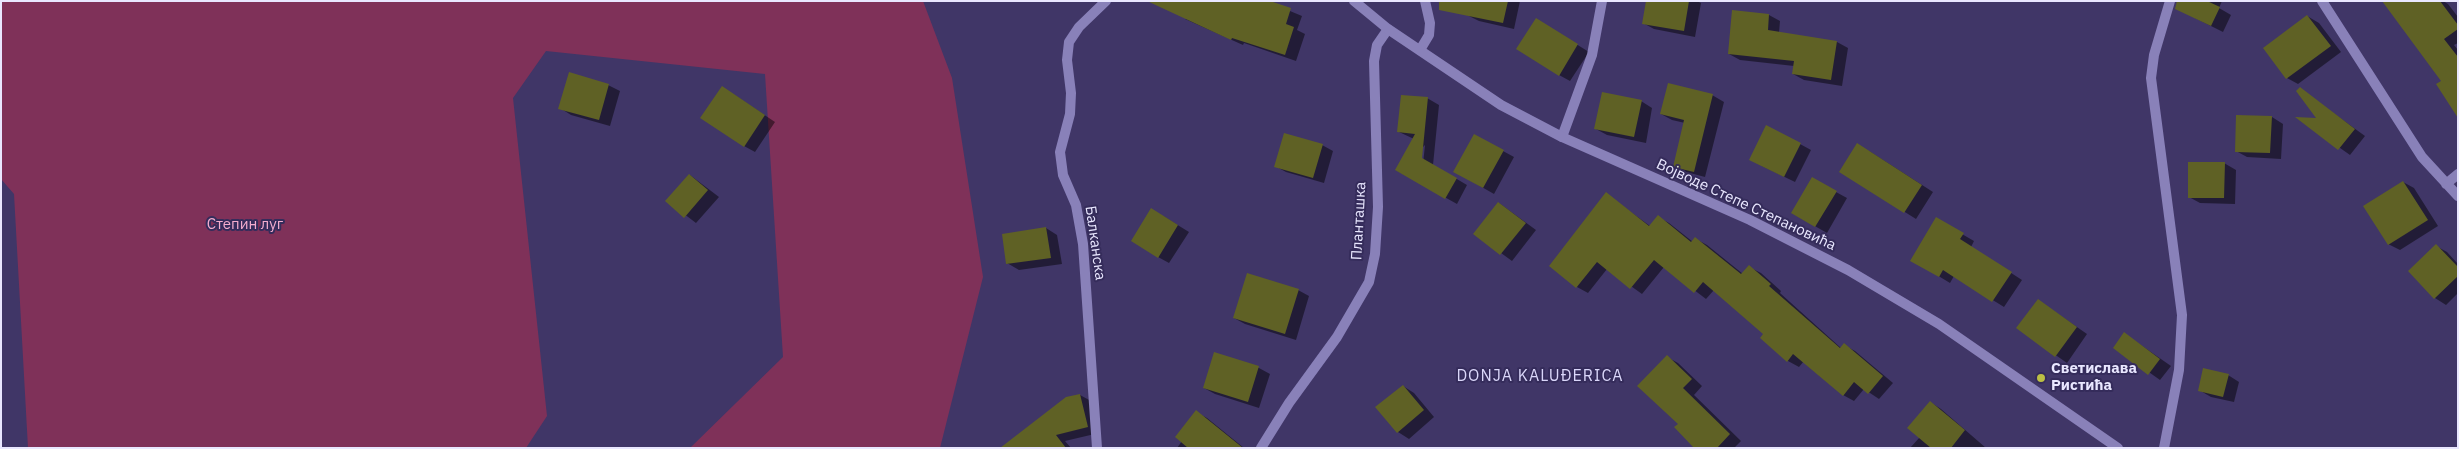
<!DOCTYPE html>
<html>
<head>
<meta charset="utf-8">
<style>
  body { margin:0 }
  #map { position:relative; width:2459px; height:449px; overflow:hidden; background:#403667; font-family:"IBM Plex Sans",sans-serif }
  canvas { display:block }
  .frame { position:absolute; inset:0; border:2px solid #e9e7ff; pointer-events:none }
</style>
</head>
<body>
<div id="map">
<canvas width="2459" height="449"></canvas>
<div class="frame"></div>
</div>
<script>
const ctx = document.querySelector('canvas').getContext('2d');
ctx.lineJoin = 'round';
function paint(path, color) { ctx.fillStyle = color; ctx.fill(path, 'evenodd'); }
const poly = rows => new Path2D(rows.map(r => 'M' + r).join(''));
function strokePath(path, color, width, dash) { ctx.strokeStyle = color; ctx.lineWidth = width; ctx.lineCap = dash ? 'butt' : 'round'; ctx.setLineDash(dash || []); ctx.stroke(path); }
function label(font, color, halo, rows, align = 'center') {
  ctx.font = font + ' "IBM Plex Sans",sans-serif'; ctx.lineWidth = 4; ctx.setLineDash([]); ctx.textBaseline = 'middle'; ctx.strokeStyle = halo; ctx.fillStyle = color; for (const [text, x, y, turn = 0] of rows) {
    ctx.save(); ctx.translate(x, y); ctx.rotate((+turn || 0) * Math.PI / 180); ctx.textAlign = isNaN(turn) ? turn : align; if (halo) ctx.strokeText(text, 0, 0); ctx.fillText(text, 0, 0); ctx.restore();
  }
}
const green = poly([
  [1,1,923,1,952,78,983,277,940,448,690,448,783,357,765,74,546,51,513,98,547,416,526,448,28,448,14,194,1,179]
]);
const shadow = poly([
  [1266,1,1302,16,1297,30,1305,34,1296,61,1244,43,1243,45,1185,19],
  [1470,1,1520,1,1514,29,1479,21,1467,15],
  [1647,1,1697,1,1701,3,1695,37,1654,29,1643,23],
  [2189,1,2222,1,2219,8,2231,15,2223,32,2195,18],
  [2383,1,2443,1,2448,4,2458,17,2458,43,2454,45,2458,50,2458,115,2443,81],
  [1733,11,1769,15,1780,21,1779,33,1837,42,1848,48,1842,86,1804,80,1793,74,1794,66,1740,60,1729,54],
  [2307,16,2319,23,2341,52,2298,84,2287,78],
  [1547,26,1589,52,1570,81,1559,75],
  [608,85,620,91,610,126,571,115,560,108],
  [2300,89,2365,136,2350,155,2299,119,2319,119],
  [733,94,775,122,755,152,744,146],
  [1712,95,1724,102,1705,177,1686,172,1674,166,1685,123,1672,120,1661,114],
  [1427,98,1439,105,1433,165,1467,185,1457,204,1396,170,1414,139,1399,132],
  [1425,145,1423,164,1421,164,1422,148],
  [1641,101,1652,108,1646,143,1607,135,1596,129],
  [2272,117,2283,124,2281,159,2247,157,2236,151],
  [1800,144,1811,150,1795,182,1762,166],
  [1322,145,1333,151,1324,183,1286,172,1275,166],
  [1503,151,1514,157,1494,194,1466,178],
  [1869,151,1933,192,1916,219,1841,172],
  [2224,163,2236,170,2235,204,2200,203,2189,197],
  [690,175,719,197,696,223,667,201],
  [1812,179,1847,198,1827,233,1792,213],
  [2403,182,2414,188,2438,226,2400,250,2388,244],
  [1606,194,1650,226,1658,217,1669,223,1693,242,1696,239,1707,245,1743,274,1749,267,1761,273,1781,291,1780,293,1841,348,1844,345,1855,351,1893,383,1879,399,1864,389,1854,401,1843,395,1804,361,1799,367,1788,361,1765,334,1714,290,1706,299,1664,267,1642,294,1607,269,1588,293,1577,287],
  [1499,203,1536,230,1512,261,1475,234],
  [1163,216,1189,232,1169,263,1158,257],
  [1936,219,1974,241,1971,247,2022,280,2004,307,1954,276,1950,283,1912,260],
  [1046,228,1057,235,1062,264,1019,270,1007,263],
  [2436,246,2447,252,2458,264,2458,293,2446,305,2435,298,2409,271],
  [1298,290,1309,296,1296,340,1245,324,1234,318],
  [2038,300,2087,334,2067,363,2017,328],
  [2125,334,2171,366,2160,380,2115,348],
  [1215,354,1259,368,1270,374,1259,408,1215,394,1204,388],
  [1667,357,1678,363,1702,386,1694,395,1741,441,1734,448,1696,448,1679,424],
  [2228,375,2239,382,2234,402,2211,397,2199,390],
  [1403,386,1414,393,1434,417,1409,439,1398,432],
  [1080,395,1091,401,1099,433,1065,441,1071,448,1005,448],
  [1930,402,1941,409,1986,448,1910,448,1920,437],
  [1196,412,1207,418,1244,448,1177,448,1182,441]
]);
const building = poly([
  [1147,1,1270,1,1291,8,1286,24,1294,27,1285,55,1232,38,1231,40],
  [1439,1,1508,1,1503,23,1439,10],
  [1646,1,1689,1,1684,31,1642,24],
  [2177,1,2207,1,2220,7,2211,26,2175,9],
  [2382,1,2440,1,2458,25,2458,29,2444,39,2458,57,2458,118,2436,84,2441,81],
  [1732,10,1769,14,1768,30,1837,41,1831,80,1792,74,1794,61,1728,54],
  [2307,15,2331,46,2286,79,2263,48],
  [1536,18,1578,44,1559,76,1516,49],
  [569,72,609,84,599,120,558,109],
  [1668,83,1713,94,1694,172,1673,167,1684,120,1660,114],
  [722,86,765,115,744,147,700,118],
  [2300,87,2355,129,2338,150,2295,117,2316,118,2296,91],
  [1602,92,1642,100,1634,137,1594,129],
  [1401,95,1428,97,1422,158,1457,178,1445,199,1395,170,1415,134,1397,132],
  [2236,115,2272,116,2270,153,2235,152],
  [1766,125,1801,143,1784,177,1749,160],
  [1284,133,1323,144,1313,178,1274,167],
  [1474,134,1504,150,1483,188,1453,172],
  [1857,143,1922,185,1904,213,1839,172],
  [2188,162,2225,162,2224,198,2188,198],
  [689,174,708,190,684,218,665,201],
  [1812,177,1837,191,1815,227,1791,213],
  [2403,181,2428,220,2388,245,2363,206],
  [1606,192,1649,226,1658,215,1691,242,1695,237,1741,274,1749,265,1771,284,1769,286,1840,348,1844,343,1883,376,1868,394,1854,382,1843,396,1793,354,1787,362,1760,338,1763,334,1703,282,1694,293,1654,260,1630,289,1597,262,1576,288,1549,266],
  [1498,202,1526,223,1500,255,1473,234],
  [1151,208,1178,225,1158,258,1131,241],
  [1936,217,1964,233,1960,239,2012,272,1992,302,1943,270,1939,277,1910,261],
  [1046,227,1051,258,1006,264,1002,234],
  [2436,244,2458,267,2458,276,2434,299,2408,271],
  [1247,273,1299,289,1285,334,1233,318],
  [2038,299,2077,327,2055,357,2016,328],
  [2124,332,2160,359,2148,375,2113,348],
  [1214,352,1259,366,1248,402,1203,388],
  [1667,355,1692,379,1683,388,1730,434,1717,448,1694,448,1674,427,1678,424,1637,386],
  [2203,368,2229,374,2223,397,2198,391],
  [1403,385,1424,410,1397,433,1375,407],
  [1080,394,1088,427,1056,435,1066,448,1000,448,1066,397],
  [1930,401,1965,430,1951,448,1931,448,1907,428],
  [1196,410,1243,448,1188,448,1175,437]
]);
const minor = poly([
  [2322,1,2422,157,2458,196],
  [1420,50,1429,35,1430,23,1425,1],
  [1562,137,1592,55,1602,1],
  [2446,184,2458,174],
  [1097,448,1083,244,1076,205,1063,175,1060,152,1070,114,1071,93,1067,60,1069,42,1079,27,1106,1],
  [1261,448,1289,403,1337,337,1369,282,1375,254,1378,207,1374,61,1377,45,1388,29],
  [2164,448,2179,370,2182,315,2151,78,2154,55,2170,1]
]);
const tertiary = poly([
  [1354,1,1388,29,1501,105,1562,137,1750,220,1848,270,1939,324,2118,448]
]);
const markers = [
  [2041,378,5,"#bcbf44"]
];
const streetNames = [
  ["Војводе Степе Степановића",1746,205,25],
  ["Планташка",1359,221,-87],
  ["Балканска",1095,243,82]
];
const parkNames = [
  ["Степин луг",245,225]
];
const poiNames = [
  ["Светислава",2051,369],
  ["Ристића",2051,386]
];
const neighbourhoodNames = [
  ["DONJA KALUĐERICA",1540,376]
];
paint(green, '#7f3159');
paint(shadow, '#0007');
paint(building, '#5f6125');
strokePath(minor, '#8981b9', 10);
strokePath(tertiary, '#8981b9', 10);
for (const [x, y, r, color] of markers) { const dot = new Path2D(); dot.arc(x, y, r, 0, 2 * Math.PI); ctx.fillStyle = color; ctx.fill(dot); strokePath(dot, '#352c5b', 2); }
label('15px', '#e9e7ff', '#352c5b', streetNames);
label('15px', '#f5adce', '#352c5b', parkNames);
label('bold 15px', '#e9e7ff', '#352c5b', poiNames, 'left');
ctx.letterSpacing = '1px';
label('16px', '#dbd7fa', '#352c5b', neighbourhoodNames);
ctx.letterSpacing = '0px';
</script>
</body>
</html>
